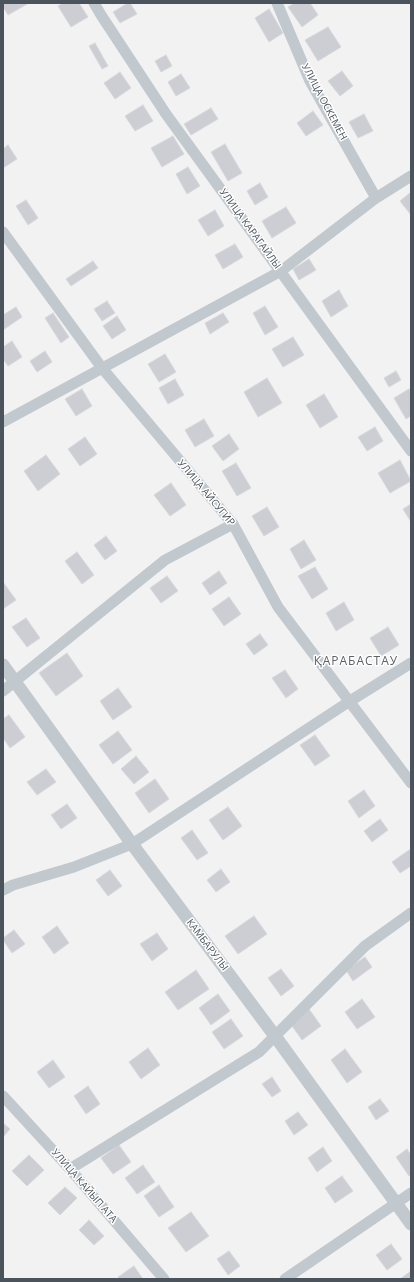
<!DOCTYPE html>
<html>
<head>
<meta charset="utf-8">
<style>
  body { margin:0 }
  #map { position:relative; width:414px; height:1282px; overflow:hidden; background:#f3f2f2; font-family:"Open Sans",sans-serif }
  canvas { display:block }
  .frame { position:absolute; inset:0; border:4px solid #4b545d; pointer-events:none }
</style>
</head>
<body>
<div id="map">
<canvas width="414" height="1282"></canvas>
<div class="frame"></div>
</div>
<script>
const ctx = document.querySelector('canvas').getContext('2d');
ctx.lineJoin = 'round';
function paint(path, color) { ctx.fillStyle = color; ctx.fill(path, 'evenodd'); }
const poly = rows => new Path2D(rows.map(r => 'M' + r).join(''));
function strokePath(path, color, width, dash) { ctx.strokeStyle = color; ctx.lineWidth = width; ctx.lineCap = dash ? 'butt' : 'round'; ctx.setLineDash(dash || []); ctx.stroke(path); }
function label(font, color, halo, rows, align = 'center') {
  ctx.font = font + ' "Open Sans",sans-serif'; ctx.lineWidth = 3; ctx.setLineDash([]); ctx.textBaseline = 'middle'; ctx.strokeStyle = halo; ctx.fillStyle = color; for (const [text, x, y, turn = 0] of rows) {
    ctx.save(); ctx.translate(x, y); ctx.rotate((+turn || 0) * Math.PI / 180); ctx.textAlign = isNaN(turn) ? turn : align; if (halo) ctx.strokeText(text, 0, 0); ctx.fillText(text, 0, 0); ctx.restore();
  }
}
const building = poly([
  [3,3,29,3,8,15,3,7,3,3],
  [63,3,79,3,88,17,71,27,58,6,63,3],
  [128,3,130,3,137,14,120,23,113,12,128,3],
  [295,3,310,3,318,15,302,27,288,7,295,3],
  [269,9,283,33,269,42,255,18,269,9],
  [328,27,341,47,318,61,305,40,328,27],
  [95,43,108,66,102,69,89,46,95,43],
  [166,55,172,66,161,72,155,61,166,55],
  [342,71,353,86,340,96,328,81,342,71],
  [120,72,131,88,115,99,104,83,120,72],
  [181,74,190,88,176,96,168,82,181,74],
  [143,105,153,121,135,131,125,116,143,105],
  [211,108,218,119,191,135,184,124,211,108],
  [313,111,323,125,306,136,297,123,313,111],
  [364,114,373,131,358,138,349,122,364,114],
  [173,136,184,154,162,167,151,148,173,136],
  [225,144,242,173,228,181,211,152,225,144],
  [8,145,17,159,3,168,3,149,8,145],
  [188,167,200,186,187,194,176,174,188,167],
  [260,183,268,197,255,205,247,191,260,183],
  [411,192,411,215,400,201,411,192],
  [26,200,38,218,28,225,16,206,26,200],
  [286,207,296,223,272,238,262,221,286,207],
  [215,210,224,226,208,236,198,220,215,210],
  [235,244,243,257,223,269,215,255,235,244],
  [309,259,316,270,299,280,293,269,309,259],
  [93,261,98,268,71,286,66,279,93,261],
  [339,290,348,306,331,317,322,301,339,290],
  [107,301,115,313,102,321,94,309,107,301],
  [265,306,278,327,265,335,253,313,265,306],
  [16,307,22,317,3,330,3,315,16,307],
  [53,313,69,337,61,343,45,318,53,313],
  [223,313,229,322,210,334,205,323,223,313],
  [117,316,126,330,112,339,103,326,117,316],
  [293,337,304,355,283,367,272,349,293,337],
  [12,341,22,357,8,366,3,359,3,347,12,341],
  [45,351,52,362,37,372,30,361,45,351],
  [165,354,176,372,159,382,148,364,165,354],
  [396,371,401,380,389,387,384,378,396,371],
  [267,378,282,403,258,417,244,392,267,378],
  [175,379,184,395,168,404,159,388,175,379],
  [82,389,92,406,76,416,65,399,82,389],
  [409,389,411,392,411,416,406,419,394,398,409,389],
  [324,394,338,417,320,428,306,405,324,394],
  [204,419,214,436,195,447,185,430,204,419],
  [375,427,383,441,367,451,358,437,375,427],
  [229,434,239,449,223,461,212,446,229,434],
  [85,437,97,454,80,466,68,449,85,437],
  [46,455,60,474,38,491,24,471,46,455],
  [400,460,411,481,390,493,378,473,400,460],
  [236,463,251,488,237,496,222,471,236,463],
  [171,483,186,505,170,516,154,495,171,483],
  [411,504,411,522,403,509,411,504],
  [267,507,279,527,264,536,252,516,267,507],
  [106,536,117,551,105,560,94,545,106,536],
  [304,540,316,560,301,569,290,549,304,540],
  [77,552,94,575,82,584,65,561,77,552],
  [315,567,328,589,312,599,298,576,315,567],
  [219,571,227,583,210,595,202,583,219,571],
  [167,576,178,591,161,603,150,588,167,576],
  [3,582,16,600,3,609,3,582],
  [229,597,241,614,224,626,212,609,229,597],
  [344,602,354,620,336,631,326,613,344,602],
  [26,618,40,638,27,647,12,627,26,618],
  [388,627,399,645,381,656,370,638,388,627],
  [260,634,268,645,254,655,246,644,260,634],
  [67,653,83,676,56,696,39,673,67,653],
  [285,670,298,689,286,698,272,678,285,670],
  [118,688,132,707,113,720,100,701,118,688],
  [9,715,25,737,10,748,3,738,3,719,9,715],
  [118,731,132,750,113,764,99,745,118,731],
  [315,735,330,756,315,766,300,745,315,735],
  [136,756,149,772,134,784,121,769,136,756],
  [46,769,56,782,37,795,27,782,46,769],
  [155,779,169,799,149,813,135,793,155,779],
  [364,790,375,806,359,818,348,801,364,790],
  [67,804,77,818,61,829,51,815,67,804],
  [228,807,242,826,223,840,209,820,228,807],
  [380,819,388,830,372,842,364,831,380,819],
  [192,830,208,853,197,860,181,838,192,830],
  [409,850,411,852,411,866,400,873,392,862,409,850],
  [221,869,230,882,216,892,207,880,221,869],
  [110,870,122,886,108,896,96,880,110,870],
  [254,916,267,934,238,954,225,936,254,916],
  [57,926,69,943,54,954,42,937,57,926],
  [14,930,25,944,12,953,3,940,3,938,14,930],
  [157,933,168,949,152,961,140,944,157,933],
  [365,957,372,967,353,981,346,970,365,957],
  [281,969,294,986,281,996,268,978,281,969],
  [196,970,209,989,178,1010,165,992,196,970],
  [218,994,230,1011,211,1025,199,1008,218,994],
  [362,999,375,1017,357,1029,345,1012,362,999],
  [309,1009,321,1026,302,1040,290,1023,309,1009],
  [231,1019,243,1036,224,1049,212,1032,231,1019],
  [148,1048,160,1065,141,1079,129,1062,148,1048],
  [345,1049,362,1072,347,1083,331,1060,345,1049],
  [53,1060,65,1077,49,1088,37,1072,53,1060],
  [272,1077,281,1091,272,1097,262,1084,272,1077],
  [88,1086,100,1104,86,1114,74,1096,88,1086],
  [380,1099,389,1111,376,1120,368,1107,380,1099],
  [298,1112,308,1125,294,1135,285,1121,298,1112],
  [3,1123,10,1129,3,1137,3,1123],
  [119,1145,131,1162,113,1174,101,1158,119,1145],
  [323,1147,332,1161,317,1172,308,1158,323,1147],
  [407,1149,411,1155,411,1175,409,1176,396,1157,407,1149],
  [29,1155,44,1170,27,1186,12,1171,29,1155],
  [143,1165,155,1182,137,1194,125,1178,143,1165],
  [342,1176,353,1191,335,1203,325,1188,342,1176],
  [159,1185,174,1207,159,1217,144,1196,159,1185],
  [65,1187,77,1198,60,1215,48,1203,65,1187],
  [191,1212,209,1236,186,1252,168,1228,191,1212],
  [89,1220,104,1236,94,1245,79,1230,89,1220],
  [391,1244,402,1259,387,1270,376,1255,391,1244],
  [229,1251,240,1266,228,1275,217,1259,229,1251],
  [134,1266,143,1279,120,1279,118,1277,134,1266],
  [411,1271,411,1279,400,1279,411,1271]
]);
const minor = poly([
  [94,3,101,15,166,114,411,451],
  [277,3,310,81,376,198],
  [3,232,102,368,233,524,278,607,411,783],
  [3,422,281,271,376,198,411,176],
  [3,691,165,560,233,524],
  [3,890,13,885,74,867,132,844,350,701,411,663],
  [3,1096,70,1169,164,1279],
  [70,1169,259,1052,365,946,411,913],
  [285,1279,411,1193]
]);
const tertiary = poly([
  [3,665,132,844,275,1036,411,1224]
]);
const streetNames = [
  ["УЛИЦА ОСКЕМЕН",324,102,62],
  ["УЛИЦА КАРАГАЙЛЫ",250,229,54],
  ["УЛИЦА АЙСУГИР",206,493,50],
  ["КАМБАРУЛЫ",207,945,53],
  ["УЛИЦА КАЙЫП АТА",84,1186,49]
];
const quarterNames = [
  ["ҚАРАБАСТАУ",356,662]
];
paint(building, '#ccced3');
strokePath(building, '#d6d8dc', 1);
strokePath(minor, '#c1c8ce', 11);
strokePath(tertiary, '#c1c8ce', 13);
label('10px', '#4b545d', '#fff', streetNames);
ctx.letterSpacing = '1px';
label('12px', '#5e6166', '#fff', quarterNames);
ctx.letterSpacing = '0px';
</script>
</body>
</html>
